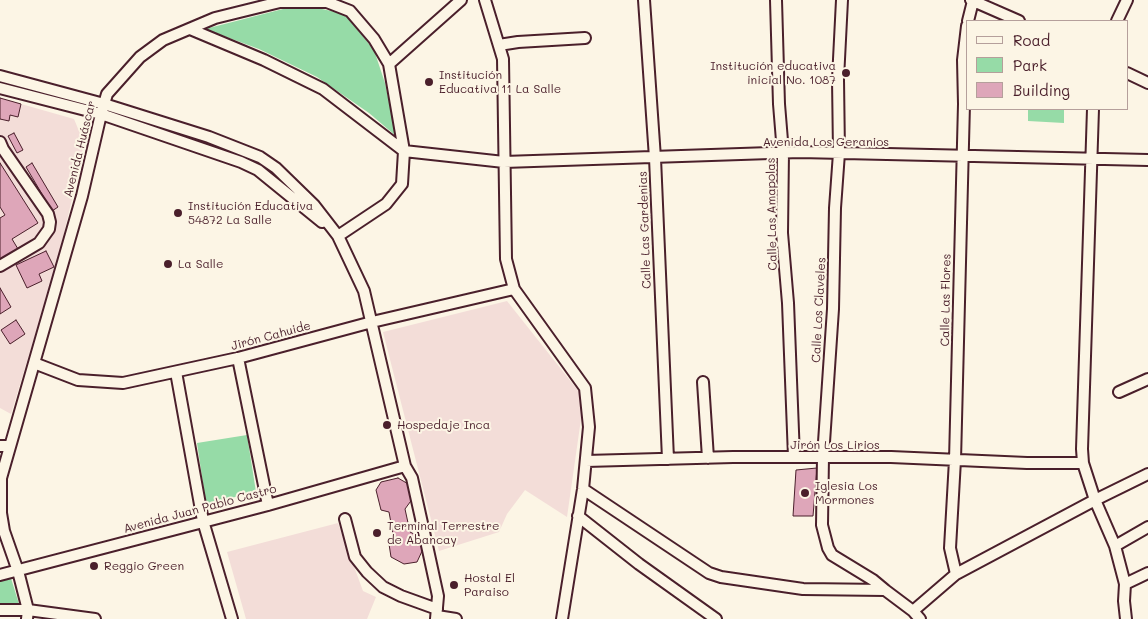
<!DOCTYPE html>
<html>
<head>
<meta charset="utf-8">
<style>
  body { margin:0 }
  #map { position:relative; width:1148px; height:619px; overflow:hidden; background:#fcf5e5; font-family:Mali,sans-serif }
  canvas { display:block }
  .legend { position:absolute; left:966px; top:20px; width:162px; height:90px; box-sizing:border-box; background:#fcf5e5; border:1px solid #b59f9b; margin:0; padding:6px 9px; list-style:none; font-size:15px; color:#4a1f2b }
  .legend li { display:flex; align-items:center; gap:10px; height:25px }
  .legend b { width:25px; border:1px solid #b59f9b }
</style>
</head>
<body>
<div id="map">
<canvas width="1148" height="619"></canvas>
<ul class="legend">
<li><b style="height:6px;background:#fcf5e5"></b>Road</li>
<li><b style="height:14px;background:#96dba7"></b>Park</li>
<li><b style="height:14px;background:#dea6b9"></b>Building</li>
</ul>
</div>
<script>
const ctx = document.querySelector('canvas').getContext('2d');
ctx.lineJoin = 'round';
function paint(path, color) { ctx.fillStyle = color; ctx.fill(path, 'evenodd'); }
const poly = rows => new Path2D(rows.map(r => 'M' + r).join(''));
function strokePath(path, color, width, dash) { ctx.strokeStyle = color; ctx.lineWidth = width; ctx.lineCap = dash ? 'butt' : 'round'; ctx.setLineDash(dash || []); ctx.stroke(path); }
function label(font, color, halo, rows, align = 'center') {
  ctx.font = font + ' Mali,sans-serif'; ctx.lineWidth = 4; ctx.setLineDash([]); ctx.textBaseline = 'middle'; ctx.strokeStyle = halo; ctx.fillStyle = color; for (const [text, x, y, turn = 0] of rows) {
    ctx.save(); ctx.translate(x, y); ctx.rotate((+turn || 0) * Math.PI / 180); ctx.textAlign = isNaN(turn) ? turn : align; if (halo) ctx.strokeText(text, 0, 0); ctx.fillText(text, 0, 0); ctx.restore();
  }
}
const built = poly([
  [0,98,74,119,84,143,76,182,57,263,11,414,0,408],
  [507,301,584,398,567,517,525,490,507,514,499,532,439,551,383,332],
  [338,523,363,591,376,597,367,619,246,619,227,552]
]);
const green = poly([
  [308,6,336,12,347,17,374,50,385,83,396,136,369,113,317,77,259,49,205,29,283,9],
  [1028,109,1064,109,1064,123,1028,121],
  [247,435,256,492,206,504,197,443],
  [10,575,19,604,0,604,0,578]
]);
const building = poly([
  [0,98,21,104,18,117,10,115,9,121,0,119,0,98],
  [14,133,23,150,17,153,8,136,14,133],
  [0,163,38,223,12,239,18,249,0,261,0,218,5,215,0,207,0,163],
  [32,163,58,207,52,211,26,167,32,163],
  [46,251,54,267,39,274,42,281,27,288,16,265,46,251],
  [0,288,11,307,0,314,0,288],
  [16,320,25,334,10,344,1,330,16,320],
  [817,468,813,516,793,516,796,470,817,468],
  [398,478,410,485,413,498,405,509,410,532,420,537,423,549,417,562,404,564,391,557,389,544,393,534,389,512,381,510,376,490,381,482,398,478]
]);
const minor = poly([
  [485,0,503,59,506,259,514,289,585,388,589,427,583,489,562,619],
  [644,0,655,158,668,459],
  [776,0,779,104,783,153,782,233,788,303,794,457],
  [842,0,838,79,839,153,835,208,833,309,823,457,822,525,828,548,832,555,873,580,885,590],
  [971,0,1019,21],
  [968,21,973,1],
  [1117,21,1127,0],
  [190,29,264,60,323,89,404,151,504,162,800,152,1148,160],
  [499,45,518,42,585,38],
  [389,64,461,0],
  [1127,73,1148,83],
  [0,76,104,104,209,137,260,157,276,168,314,205,338,236,364,291,405,466,412,478,428,550,438,596,436,619],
  [0,88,101,114,241,162,258,170,322,222],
  [1093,109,1082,449,1083,463,1095,500,1115,546,1125,584,1124,601,1126,619],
  [0,142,3,149,48,214,50,222,49,229,39,243,0,266],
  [238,358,268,505],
  [34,363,78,380,123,383,238,358,372,322,514,289],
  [176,372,203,521,232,619],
  [703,382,708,458],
  [1119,392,1148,379],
  [0,446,10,446],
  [586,461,733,457,891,457,1027,463,1083,463],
  [583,489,709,573,721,577,803,589,885,590,913,611,920,619],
  [578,516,639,564,716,619],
  [345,519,355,557,367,572,383,587,401,596,437,609],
  [1115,546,1148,527],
  [956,574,950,548,955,460,964,104,963,60,967,26],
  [0,575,268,505,405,466],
  [1125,584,1148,573],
  [0,610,28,610,95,619],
  [913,611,956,574,1095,500,1148,474],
  [437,616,456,619],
  [27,619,28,610,18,571,4,531,1,513,1,478,82,196,101,114,107,94,140,57,163,40,215,18,280,2,327,2,350,11,374,39,389,64,404,151,402,184,386,204,338,236]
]);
const markers = [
  [846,73,5,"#4a1f2b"],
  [429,82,5,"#4a1f2b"],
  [178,213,5,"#4a1f2b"],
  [168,264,5,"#4a1f2b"],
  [387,425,5,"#4a1f2b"],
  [805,493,5,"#4a1f2b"],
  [377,533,5,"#4a1f2b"],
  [94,566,5,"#4a1f2b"],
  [454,585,5,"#4a1f2b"]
];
const poiNames = [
  ["Institución educativa",836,66,"right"],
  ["inicial No. 1087",836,80,"right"],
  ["Institución",439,75],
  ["Educativa 11 La Salle",439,89],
  ["Institución Educativa",188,206],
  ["54872 La Salle",188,220],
  ["La Salle",178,264],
  ["Hospedaje Inca",397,425],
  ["Iglesia Los",815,486],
  ["Mormones",815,500],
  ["Terminal Terrestre",387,526],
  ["de Abancay",387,540],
  ["Reggio Green",104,566],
  ["Hostal El",464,578],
  ["Paraiso",464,592]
];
const streetNames = [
  ["Avenida Los Geranios",826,142],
  ["Avenida Huáscar",80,149,-76],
  ["Calle Las Amapolas",772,214,-91],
  ["Calle Las Gardenias",645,230,-92],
  ["Calle Las Flores",946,300,-89],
  ["Calle Los Claveles",819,310,-87],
  ["Jirón Cahuide",271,336,-15],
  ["Jirón Los Lirios",835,445],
  ["Avenida Juan Pablo Castro",200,509,-15]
];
paint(built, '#f3ddd8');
paint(green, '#96dba7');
paint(building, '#dea6b9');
strokePath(building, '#4a1f2b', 1);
strokePath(minor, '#4a1f2b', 14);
strokePath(minor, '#fcf5e5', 10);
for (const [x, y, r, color] of markers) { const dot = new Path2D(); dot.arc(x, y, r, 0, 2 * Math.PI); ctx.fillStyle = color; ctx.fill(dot); strokePath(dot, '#fcf5e5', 2); }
label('12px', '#4a1f2b', '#fcf5e5', poiNames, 'left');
label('12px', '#4a1f2b', '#fcf5e5', streetNames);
</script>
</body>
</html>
